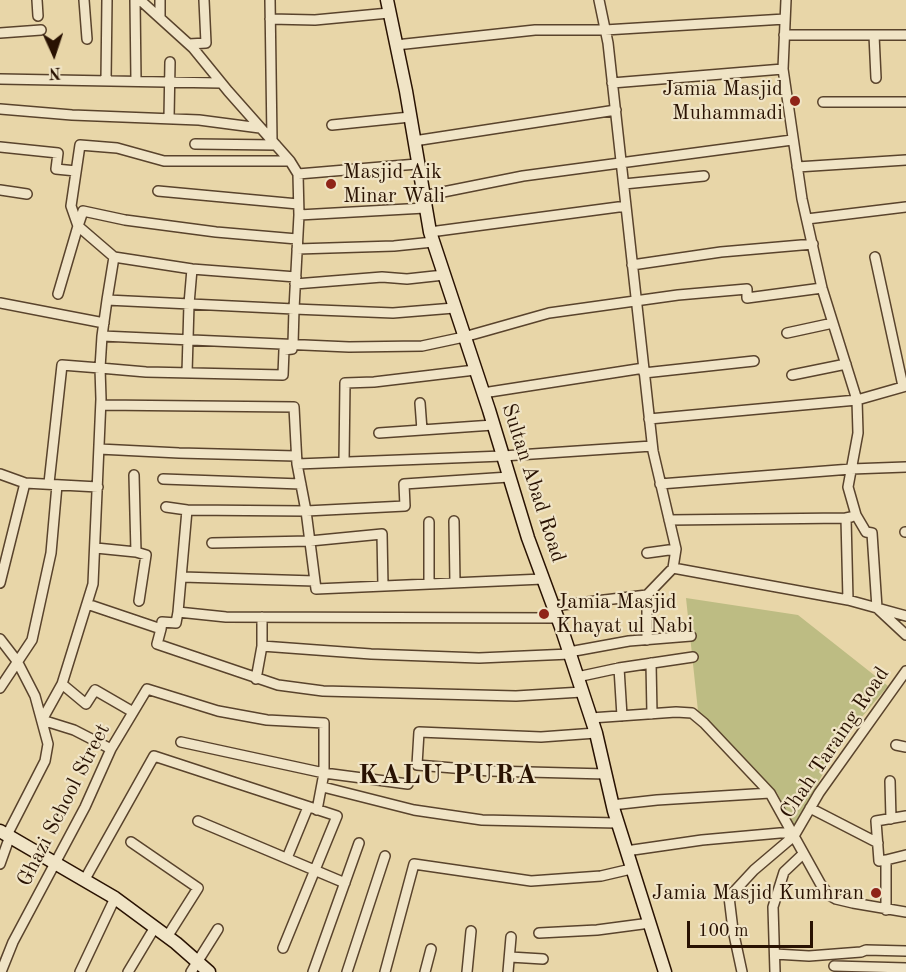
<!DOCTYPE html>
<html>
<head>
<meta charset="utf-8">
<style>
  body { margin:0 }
  #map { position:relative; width:906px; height:972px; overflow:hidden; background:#e8d6a8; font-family:"Old Standard TT",serif }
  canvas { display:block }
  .north { position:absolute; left:24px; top:24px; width:60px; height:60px; -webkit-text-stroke:4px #f0e4c6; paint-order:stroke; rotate:177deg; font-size:16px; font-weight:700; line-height:24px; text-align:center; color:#291202 }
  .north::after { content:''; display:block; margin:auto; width:21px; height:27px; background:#291202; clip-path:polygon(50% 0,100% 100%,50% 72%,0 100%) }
  .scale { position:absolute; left:687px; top:921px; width:126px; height:27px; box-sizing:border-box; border:3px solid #291202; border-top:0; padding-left:8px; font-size:18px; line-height:21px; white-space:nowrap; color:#291202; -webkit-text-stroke:4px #f0e4c6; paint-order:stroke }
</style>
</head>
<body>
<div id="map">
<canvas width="906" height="972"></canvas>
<div class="north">N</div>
<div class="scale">100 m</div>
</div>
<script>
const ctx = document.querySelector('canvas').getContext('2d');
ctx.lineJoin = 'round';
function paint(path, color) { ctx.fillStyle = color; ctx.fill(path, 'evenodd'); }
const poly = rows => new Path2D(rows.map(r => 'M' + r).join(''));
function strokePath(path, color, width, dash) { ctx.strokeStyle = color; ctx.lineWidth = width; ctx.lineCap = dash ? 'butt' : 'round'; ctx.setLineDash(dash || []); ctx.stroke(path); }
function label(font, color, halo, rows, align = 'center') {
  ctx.font = font + ' "Old Standard TT",serif'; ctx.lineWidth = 4.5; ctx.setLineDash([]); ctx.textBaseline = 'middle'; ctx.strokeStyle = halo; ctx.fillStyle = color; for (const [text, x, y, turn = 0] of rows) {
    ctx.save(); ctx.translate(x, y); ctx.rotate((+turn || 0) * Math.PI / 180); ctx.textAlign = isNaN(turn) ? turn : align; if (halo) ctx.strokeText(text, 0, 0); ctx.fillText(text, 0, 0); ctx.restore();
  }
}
const green = poly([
  [686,598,798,615,888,686,840,743,794,826,777,793,698,711]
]);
const street = poly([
  [37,0,38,16],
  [84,0,87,39],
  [135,0,136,80],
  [140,0,193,48,228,91,290,161,298,174,417,164],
  [160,0,160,17],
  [270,0,272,140],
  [786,0,783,69,802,199,822,288,857,400,858,433,848,487,856,515,866,532,872,533,877,608,906,635],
  [270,19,315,20,389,13],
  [0,33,41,30],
  [784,35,906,35],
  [874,35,876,78],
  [189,44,206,43,204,0],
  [396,45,535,30,605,30,785,19],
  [0,79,221,83],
  [106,80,107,0],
  [612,83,783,69],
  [823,102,906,102],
  [0,109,72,115,199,120,260,128],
  [169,118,170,62],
  [332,125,410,117],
  [414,141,616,110],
  [195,144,276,145],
  [0,147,58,153,56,169,76,171],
  [797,167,906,160],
  [298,174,299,215,294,309,393,313,454,308],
  [624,184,704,176],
  [0,190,27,194],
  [158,191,298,204],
  [423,196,523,176,792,140],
  [299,215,425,208],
  [807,219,906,207],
  [430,232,626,206],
  [297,249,394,246,433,242],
  [875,257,903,386],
  [632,265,721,252,813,244],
  [296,277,192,269,114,257,78,226,83,211,125,220,216,232,297,239],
  [295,284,382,277,407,279,444,275],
  [58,294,78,226,71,206,80,145,117,148,164,161,290,161],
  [107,300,114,257],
  [0,303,104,323],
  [787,333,833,323],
  [102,336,349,347,422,346,464,337,549,313,678,295,747,289,747,298,822,288],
  [187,373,189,304,192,269],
  [644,373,754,361],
  [792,375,846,364],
  [483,393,644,368],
  [420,403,422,430],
  [101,405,294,407,297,464],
  [649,419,857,400,906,386],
  [379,433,493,425],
  [99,449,179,453,296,456],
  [344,462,345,383,374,382,475,370],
  [0,474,25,483,0,583],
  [134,475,136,552],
  [509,477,404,484,405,506,306,511,297,464,503,456,652,446],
  [163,479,301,484],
  [25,483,98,487],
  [49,483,62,365,100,368,146,372,283,375,284,350,292,349,293,344,294,309,107,300,102,336,100,368,101,399,93,584,62,684,42,720,74,730,111,749],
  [660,484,851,469,906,467],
  [166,507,187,510],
  [669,520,846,518],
  [454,521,455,583],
  [429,522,429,584],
  [905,532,906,532],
  [212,543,310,541,382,534,383,586],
  [96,548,136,552,146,555,139,601],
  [647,553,676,549],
  [673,568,848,600,906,616],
  [182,577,315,581],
  [543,579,316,589,306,511,187,510,178,612,226,617,558,618],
  [848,600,846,518,851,517],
  [87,604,161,629,157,644,278,685,323,691,516,696,582,692],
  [553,606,647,595,673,568,676,549,653,451,608,43,599,0],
  [161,629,162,622,176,623,178,612],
  [0,639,17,661,35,696,48,744,45,761,7,835],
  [647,640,647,595],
  [262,646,262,617],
  [569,652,629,641,691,636],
  [651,663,652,714],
  [619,668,622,716],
  [577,677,619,668,693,657],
  [256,679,262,646,371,654,479,658,570,654],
  [62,684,86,704,95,690,133,712],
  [0,688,32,640,51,553,57,485],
  [591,718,676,712,692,713,704,723,770,793,820,883,829,895,836,899,853,903,906,912],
  [596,733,541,737,419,732,417,765,490,771,606,774],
  [181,742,324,773,408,784],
  [896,745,906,747],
  [890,781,891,819],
  [323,787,414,810,482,820,617,823],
  [612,805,657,800,770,793],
  [810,808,878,843],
  [198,821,345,883],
  [131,842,198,888,167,937],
  [626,851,702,840,791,832],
  [287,858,308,807],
  [886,860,906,855],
  [0,864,10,836],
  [85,879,154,756,337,816,283,948],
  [886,910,886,860,879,861,876,821,906,816],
  [539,933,597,930,650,923],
  [775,954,809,956,861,952,866,950,906,951],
  [510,957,543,959],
  [834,966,906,968],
  [1,972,13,942,85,807,111,749,147,689,218,711,267,720,324,723,324,773,317,810],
  [80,972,115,898],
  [128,972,155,927],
  [191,972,218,929],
  [313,972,359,843],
  [347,972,385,856],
  [385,972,414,864,531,881,601,876,631,869],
  [425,972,431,949],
  [467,972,471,931],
  [508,972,511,937],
  [742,972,733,930,729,897,754,870,794,836,819,793,906,671],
  [775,972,773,907,784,872,803,854]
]);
const secondary = poly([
  [387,0,406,91,430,232,489,410,528,538,562,630,596,733,614,811,665,972],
  [0,831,115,898,176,943,209,972]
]);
const markers = [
  [795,101,6,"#8f2418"],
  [331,184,6,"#8f2418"],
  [544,614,6,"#8f2418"],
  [876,893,6,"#8f2418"]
];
const poiNames = [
  ["Jamia Masjid",783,89],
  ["Muhammadi",783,113],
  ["Masjid Aik",343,172,"left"],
  ["Minar Wali",343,196,"left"],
  ["Jamia Masjid",556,602,"left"],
  ["Khayat ul Nabi",556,626,"left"],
  ["Jamia Masjid Kumhran",864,893]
];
const streetNames = [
  ["Sultan Abad Road",533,483,72],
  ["Chah Taraing Road",835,743,-56],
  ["Ghazi School Street",64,805,-63]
];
const districtNames = [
  ["KALU PURA",448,776]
];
paint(green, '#bdbc83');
strokePath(street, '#59432c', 12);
strokePath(secondary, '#291202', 15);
strokePath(street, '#f0e4c6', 9);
strokePath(secondary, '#f0e4c6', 12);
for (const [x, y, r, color] of markers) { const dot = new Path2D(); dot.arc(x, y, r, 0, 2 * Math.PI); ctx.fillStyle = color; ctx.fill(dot); strokePath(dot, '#f0e4c6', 2); }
label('21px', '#291202', '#f0e4c6', poiNames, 'right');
label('21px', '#291202', '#f0e4c6', streetNames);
ctx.letterSpacing = '1.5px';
label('bold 27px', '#291202', '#f0e4c6', districtNames);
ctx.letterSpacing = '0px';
</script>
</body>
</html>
